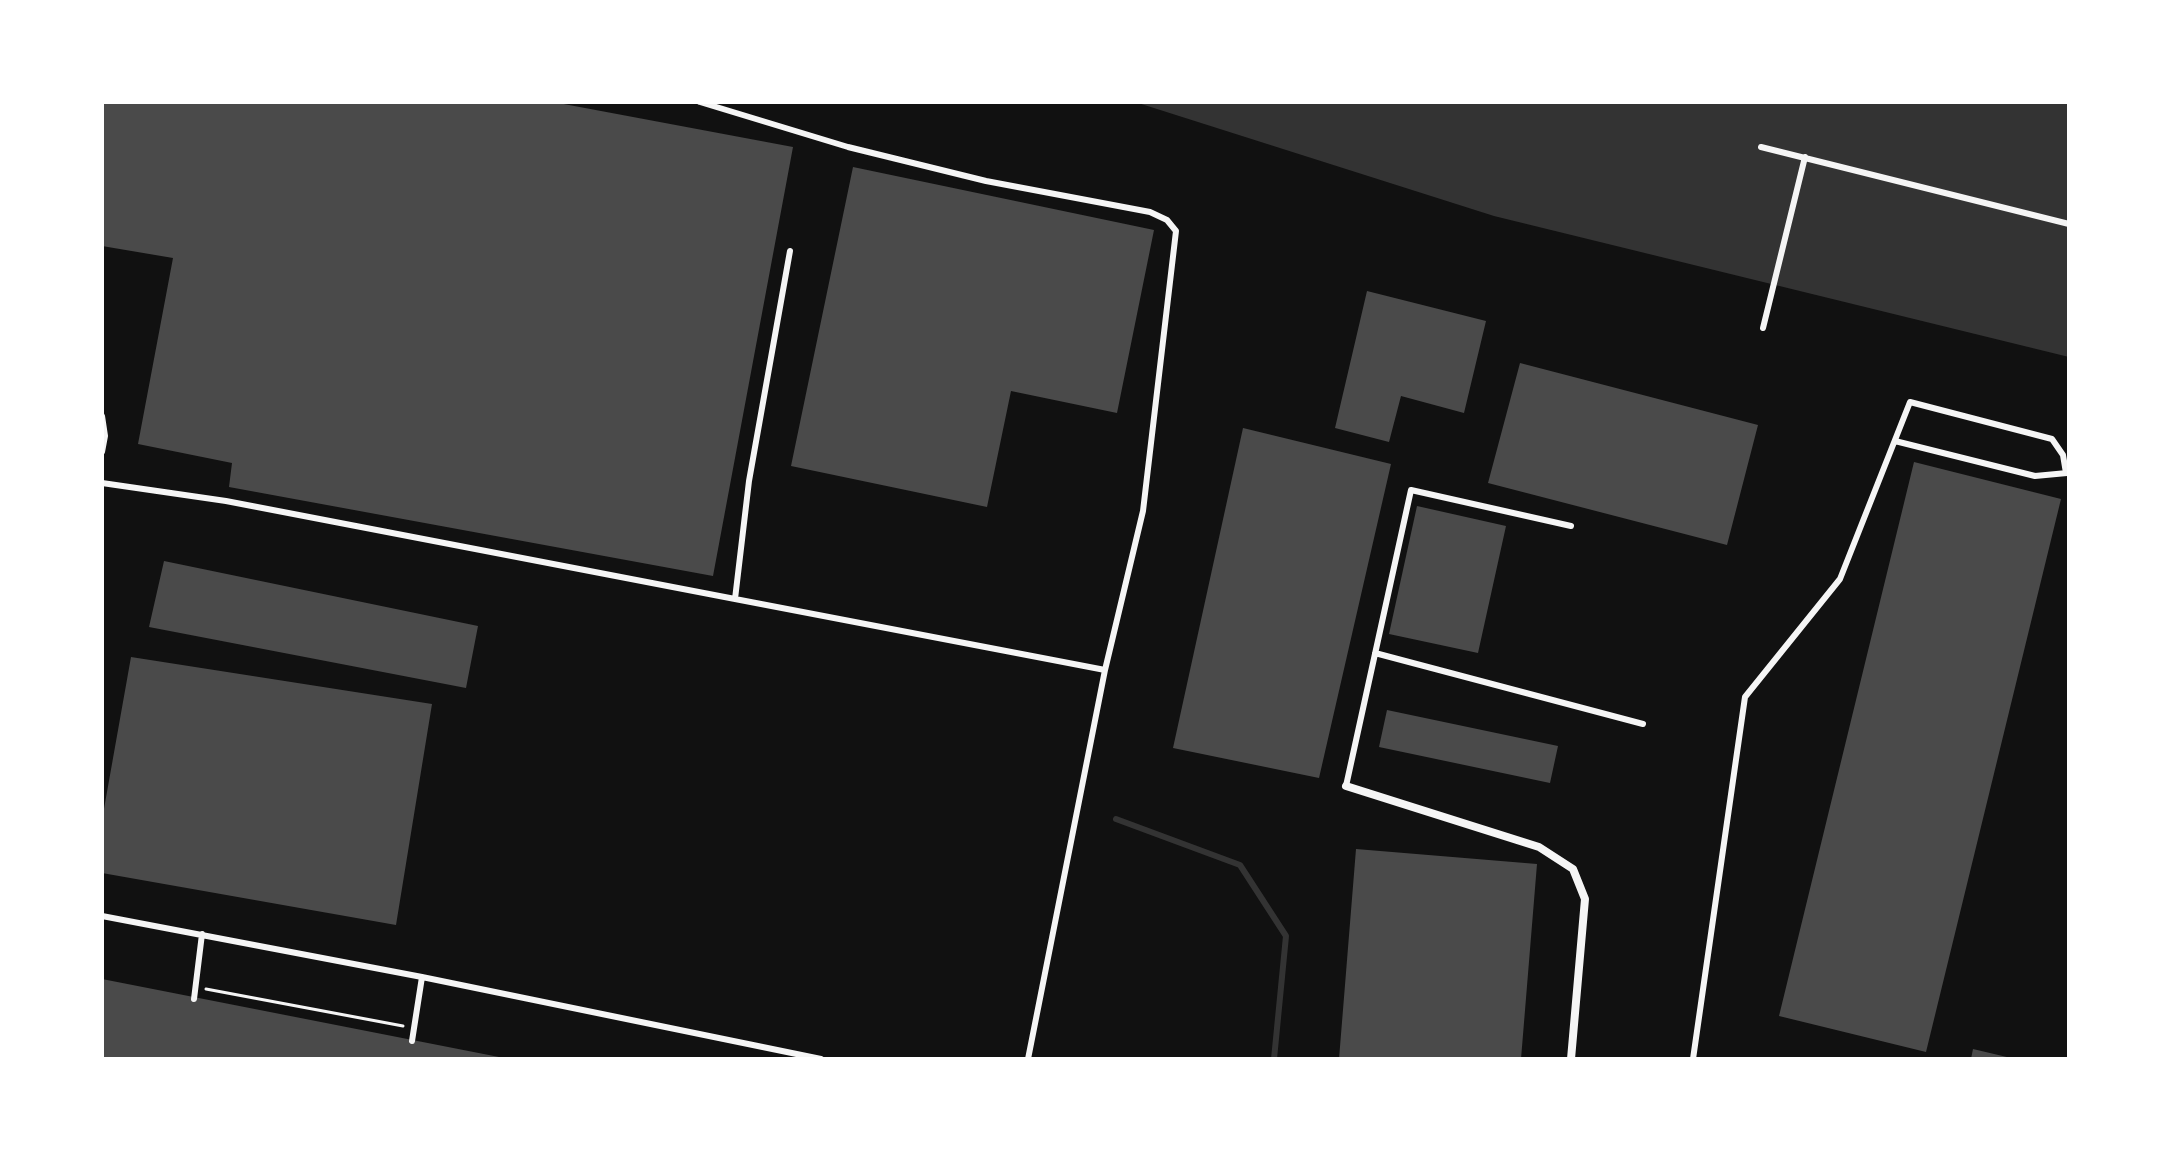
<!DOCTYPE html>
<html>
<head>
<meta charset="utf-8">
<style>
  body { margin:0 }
  #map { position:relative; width:2171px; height:1161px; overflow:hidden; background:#111; font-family:Georgia,serif }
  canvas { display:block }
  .frame { position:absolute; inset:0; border:104px solid #fff; pointer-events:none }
</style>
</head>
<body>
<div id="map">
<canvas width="2171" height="1161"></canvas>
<div class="frame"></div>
</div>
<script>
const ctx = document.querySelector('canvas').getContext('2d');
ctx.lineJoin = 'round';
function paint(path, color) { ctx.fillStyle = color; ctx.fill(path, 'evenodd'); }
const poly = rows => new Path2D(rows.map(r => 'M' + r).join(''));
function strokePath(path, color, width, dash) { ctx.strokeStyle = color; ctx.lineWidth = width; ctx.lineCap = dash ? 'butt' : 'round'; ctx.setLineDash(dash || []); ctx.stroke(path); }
const water = poly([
  [1135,102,2069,102,2069,357,1494,216]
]);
const stream = poly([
  [1116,819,1240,865,1286,936,1274,1059]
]);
const building = poly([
  [102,102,553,102,793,147,713,576,229,487,232,463,138,444,173,258,102,246],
  [853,167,1154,230,1117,413,1011,391,987,507,791,466],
  [1367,291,1486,321,1464,413,1401,396,1389,442,1335,428],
  [1520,363,1758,425,1727,545,1488,483],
  [1243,428,1391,464,1319,778,1173,748],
  [1914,462,2061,499,1926,1052,1779,1016],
  [1417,506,1506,526,1478,653,1389,634],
  [164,561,478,626,466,688,149,627],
  [131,657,432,704,396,925,102,873,102,820],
  [1387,710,1558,746,1550,783,1379,747],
  [1356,849,1537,864,1521,1059,1339,1059],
  [102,979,499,1057,499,1059,102,1059],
  [1973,1049,2011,1058,2011,1059,1971,1059]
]);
const path = poly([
  [206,989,403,1026]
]);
const service = poly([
  [700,102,848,147,986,181,1150,212,1167,220,1176,231,1143,511,1105,670,735,599,749,481,790,251],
  [1761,147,2069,224],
  [1763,328,1805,157],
  [102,416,105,436,102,452],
  [1895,441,2035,476,2067,473],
  [102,483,226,501,735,599],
  [1375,653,1643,724],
  [1346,786,1411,490,1571,526],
  [102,916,422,977,821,1059],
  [194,999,202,934],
  [412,1041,422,977],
  [1028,1059,1105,670],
  [1693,1059,1745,697,1840,579,1910,402,2052,439,2063,455,2066,473]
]);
const minor = poly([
  [1346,786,1539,847,1573,869,1585,899,1571,1059]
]);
paint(water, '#333');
strokePath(stream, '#333', 6);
paint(building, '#4a4a4a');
strokePath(path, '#f5f5f5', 3);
strokePath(service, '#f5f5f5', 6);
strokePath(minor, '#f5f5f5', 8);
</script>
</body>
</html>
